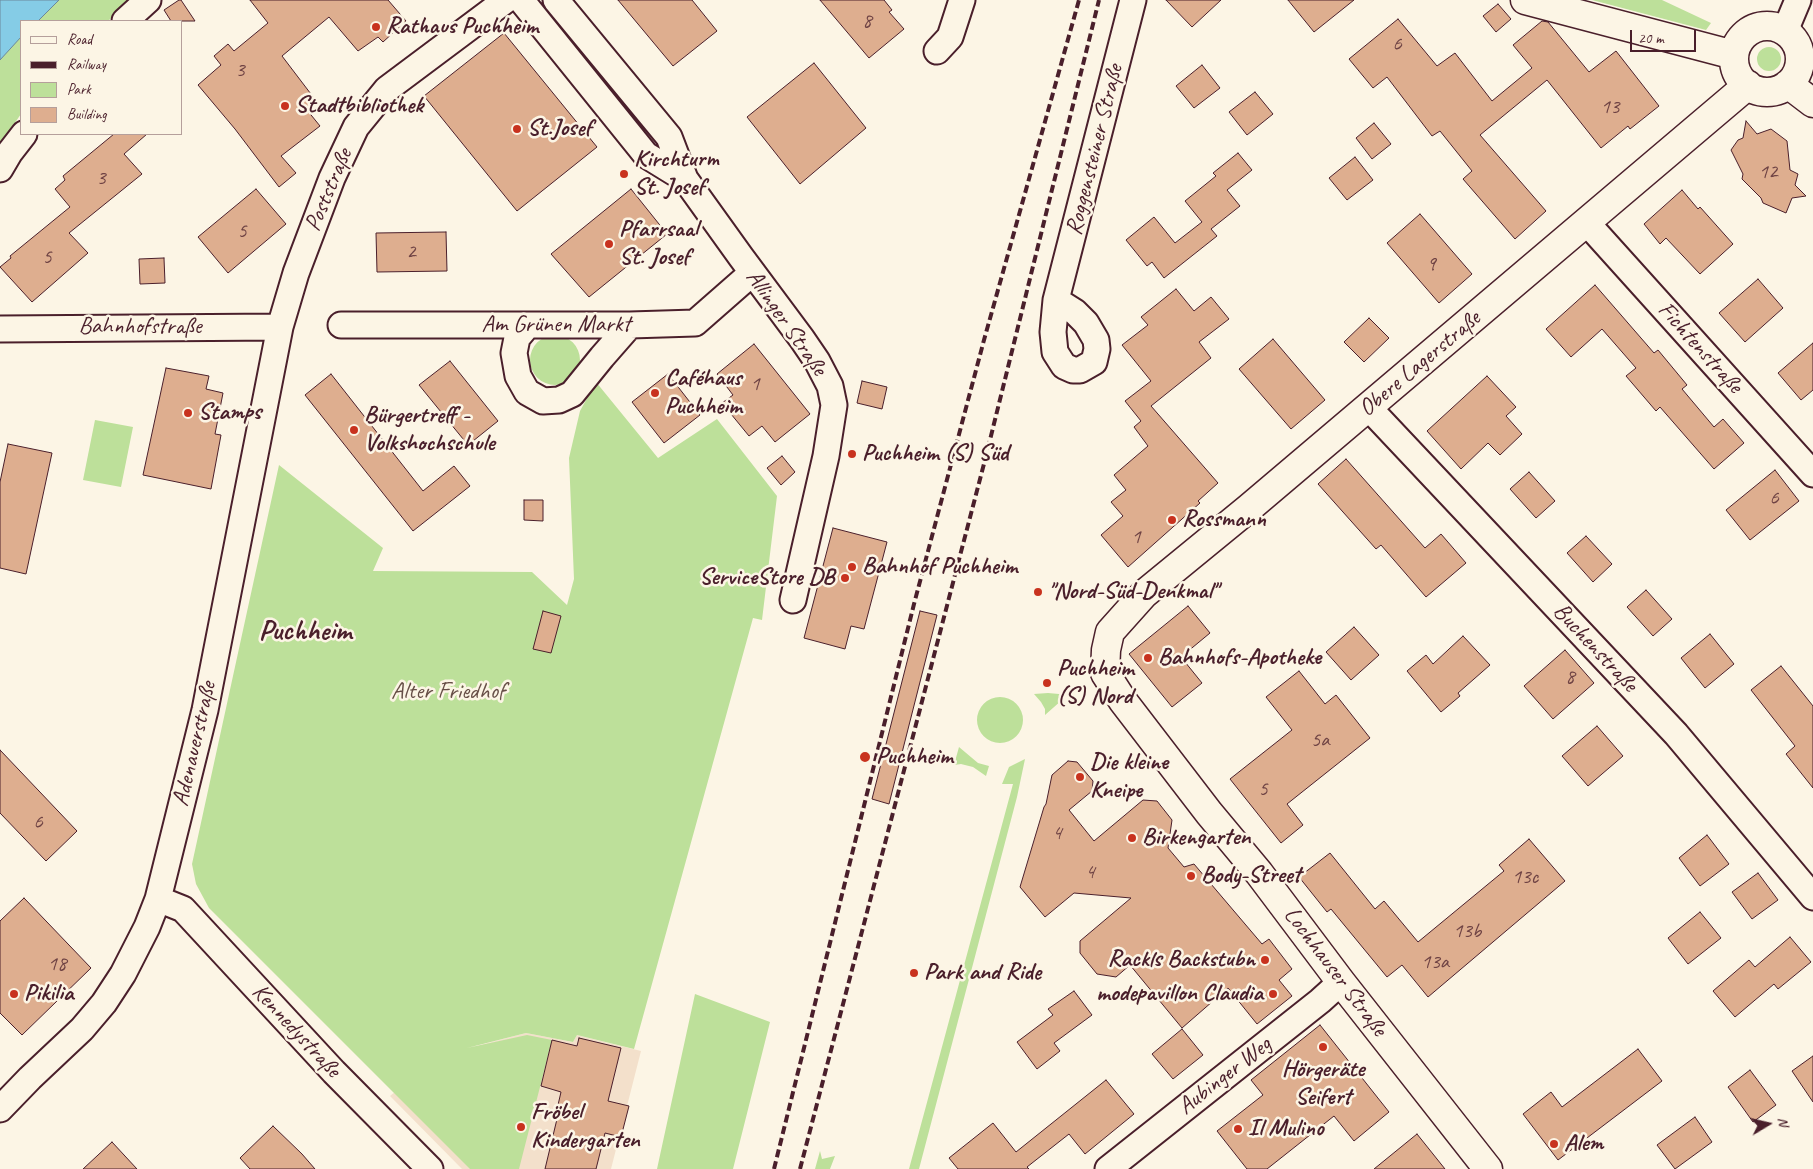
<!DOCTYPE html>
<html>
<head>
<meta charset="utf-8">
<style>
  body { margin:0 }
  #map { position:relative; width:1813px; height:1169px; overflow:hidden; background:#fcf5e5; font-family:Caveat,sans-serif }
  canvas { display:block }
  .legend { position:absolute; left:20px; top:20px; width:162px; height:115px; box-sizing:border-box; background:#fcf5e5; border:1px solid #b59f9b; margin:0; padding:6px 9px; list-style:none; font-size:15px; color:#4a1f2b }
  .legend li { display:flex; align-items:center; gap:10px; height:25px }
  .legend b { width:25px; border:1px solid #b59f9b }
  .north { position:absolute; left:1743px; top:1099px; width:50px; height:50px; -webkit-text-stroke:4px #fcf5e5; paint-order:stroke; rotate:81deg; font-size:14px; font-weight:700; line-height:20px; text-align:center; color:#4a1f2b }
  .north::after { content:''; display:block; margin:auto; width:18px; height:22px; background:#4a1f2b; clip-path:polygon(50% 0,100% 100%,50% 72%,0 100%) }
  .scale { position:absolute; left:1630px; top:30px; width:66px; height:22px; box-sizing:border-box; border:2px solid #4a1f2b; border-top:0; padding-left:6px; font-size:15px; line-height:18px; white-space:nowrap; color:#4a1f2b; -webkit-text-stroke:4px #fcf5e5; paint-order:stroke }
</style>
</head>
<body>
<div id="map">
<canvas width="1813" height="1169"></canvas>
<ul class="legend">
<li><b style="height:6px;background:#fcf5e5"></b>Road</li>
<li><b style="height:6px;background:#4a1f2b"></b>Railway</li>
<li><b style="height:14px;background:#bde09a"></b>Park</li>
<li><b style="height:14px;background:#deae8f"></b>Building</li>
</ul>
<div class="north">N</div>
<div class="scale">20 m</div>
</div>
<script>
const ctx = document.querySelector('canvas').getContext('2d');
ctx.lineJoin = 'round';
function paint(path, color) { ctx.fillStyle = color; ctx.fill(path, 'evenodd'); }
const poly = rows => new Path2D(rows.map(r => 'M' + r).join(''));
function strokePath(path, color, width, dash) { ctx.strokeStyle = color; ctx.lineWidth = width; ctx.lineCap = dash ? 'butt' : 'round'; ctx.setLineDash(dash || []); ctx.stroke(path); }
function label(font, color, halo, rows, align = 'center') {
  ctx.font = font + ' Caveat,sans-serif'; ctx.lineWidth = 5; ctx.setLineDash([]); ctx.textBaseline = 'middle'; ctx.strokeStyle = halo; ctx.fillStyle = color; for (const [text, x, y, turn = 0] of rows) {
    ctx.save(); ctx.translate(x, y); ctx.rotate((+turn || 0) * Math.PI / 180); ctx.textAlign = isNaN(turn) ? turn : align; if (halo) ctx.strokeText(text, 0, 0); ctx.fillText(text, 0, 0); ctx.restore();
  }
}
const built = poly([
  [526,1033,573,1042,577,1035,641,1051,611,1169,462,1169,390,1096,438,1056]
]);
const green = poly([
  [0,0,131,0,108,21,21,21,21,114,0,144],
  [1592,0,1662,0,1711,23,1706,30],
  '1757 59a12 12 0 1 1 24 0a12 12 0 1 1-24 0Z',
  '530 360a25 25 0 1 1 50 0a25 25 0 1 1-50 0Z',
  [596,382,658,458,717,419,777,496,762,620,753,618,634,1049,577,1035,573,1042,526,1033,467,1048,527,1035,552,1040,519,1169,470,1169,209,908,196,884,192,864,279,465,383,548,373,571,532,572,567,605,574,579,569,458,580,411],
  [95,420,133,427,121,487,83,480],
  [1048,693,1059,694,1063,696,1062,700,1045,715,1045,709,1041,702,1034,694],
  '977 720a23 23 0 1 1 46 0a23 23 0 1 1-46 0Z',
  [959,747,978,763,989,766,986,776,973,767,961,764,954,765],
  [1025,759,1017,797,919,1169,909,1169,1013,784,1002,784,1009,767],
  [695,994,770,1022,733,1169,657,1169],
  [820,1151,822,1159,835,1156,830,1169,815,1169]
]);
const water = poly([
  [0,0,59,0,38,21,21,21,21,37,0,60,0,0]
]);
const building = poly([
  [179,0,181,0,195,21,171,21,164,10,179,0],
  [250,0,388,0,406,21,383,42,378,37,358,51,329,17,282,56,317,102,307,110,320,126,281,156,296,173,279,187,235,129,198,85,221,65,214,56,228,44,234,51,268,23,250,0],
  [618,0,692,0,717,31,673,66,618,0],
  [820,0,884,0,892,10,889,12,904,29,869,58,820,0],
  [1166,0,1221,0,1192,27,1166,0],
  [1288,0,1354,0,1314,32,1288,0],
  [1498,4,1511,19,1496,32,1483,16,1498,4],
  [1398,19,1437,66,1455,53,1492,101,1532,68,1513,45,1542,21,1548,22,1589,72,1616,51,1659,106,1630,129,1628,126,1601,148,1547,80,1480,135,1546,211,1515,239,1463,179,1472,171,1440,131,1432,136,1387,77,1373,88,1349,59,1398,19],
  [504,33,597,147,517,211,424,96,504,33],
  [814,63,866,128,800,184,747,117,814,63],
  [1202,65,1220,88,1194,108,1176,86,1202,65],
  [1255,92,1273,114,1247,135,1229,112,1255,92],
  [1746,121,1757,134,1771,129,1787,141,1790,170,1798,174,1795,185,1806,196,1792,198,1786,213,1763,203,1761,198,1742,179,1743,174,1731,150,1738,140,1743,138,1746,121],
  [1374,123,1391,144,1372,159,1356,138,1374,123],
  [114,134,147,134,124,154,142,174,69,233,88,253,32,302,0,267,11,258,10,256,70,207,55,189,65,180,63,176,114,134],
  [1238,153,1252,170,1227,190,1240,206,1211,229,1217,236,1164,278,1152,262,1147,266,1126,240,1154,217,1175,243,1202,222,1185,201,1216,176,1213,173,1238,153],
  [1355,157,1373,180,1347,200,1329,178,1355,157],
  [256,189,286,224,228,273,198,237,256,189],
  [631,189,667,234,589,297,551,254,631,189],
  [1682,190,1698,209,1700,207,1733,244,1700,274,1666,238,1660,244,1644,224,1682,190],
  [1420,214,1472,274,1439,303,1387,243,1420,214],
  [446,232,447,271,377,272,376,233,446,232],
  [164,258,165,283,140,284,139,259,164,258],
  [1758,279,1783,308,1745,342,1719,313,1758,279],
  [1595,285,1654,353,1658,350,1687,385,1682,389,1714,427,1723,419,1744,443,1714,469,1660,407,1656,411,1626,376,1636,368,1602,329,1571,357,1546,329,1595,285],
  [1176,289,1194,311,1211,297,1229,319,1199,342,1211,358,1151,406,1218,483,1198,501,1200,503,1128,567,1101,535,1123,516,1111,502,1126,490,1114,475,1148,446,1134,427,1141,421,1125,401,1151,381,1122,345,1148,325,1141,317,1176,289],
  [1369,318,1389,338,1364,362,1344,342,1369,318],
  [1273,339,1325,400,1291,429,1239,369,1273,339],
  [1813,343,1813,390,1801,400,1778,373,1813,343],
  [754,344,810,414,775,442,762,426,749,436,722,403,733,395,717,374,754,344],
  [450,361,498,421,468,445,419,385,450,361],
  [166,368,209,376,206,389,223,393,215,434,221,435,211,489,143,475,166,368],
  [331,374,423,491,454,466,470,486,413,531,305,395,331,374],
  [668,374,700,415,664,443,632,402,668,374],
  [1487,376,1516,407,1506,416,1522,434,1500,455,1488,443,1461,469,1427,431,1487,376],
  [862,381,887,387,882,409,857,403,862,381],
  [8,444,52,453,26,574,0,568,0,482,8,444],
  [782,456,795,472,781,485,767,468,782,456],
  [1346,459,1425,548,1441,534,1466,563,1426,597,1381,545,1376,549,1318,484,1346,459],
  [1775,470,1799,501,1750,540,1726,510,1775,470],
  [1529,472,1555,501,1536,518,1510,489,1529,472],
  [524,500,543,500,543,521,524,520,524,500],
  [833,528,887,542,864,629,851,626,845,649,804,638,833,528],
  [1586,536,1612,564,1593,582,1567,553,1586,536],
  [1646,590,1672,619,1653,636,1627,607,1646,590],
  [1188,606,1210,633,1181,657,1202,683,1172,707,1129,654,1188,606],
  [543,611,561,616,551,653,533,649,543,611],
  [920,611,937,615,889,804,872,799,920,611],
  [1354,627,1379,655,1351,680,1326,652,1354,627],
  [1710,634,1734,664,1705,688,1681,658,1710,634],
  [1463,636,1490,665,1458,693,1460,696,1441,712,1407,671,1426,655,1433,664,1463,636],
  [1565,650,1594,683,1553,719,1524,686,1565,650],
  [1781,666,1813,706,1813,788,1786,754,1795,746,1751,690,1781,666],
  [1299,671,1325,704,1336,695,1370,738,1287,804,1303,825,1281,843,1230,779,1292,730,1266,697,1299,671],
  [1597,726,1623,756,1588,786,1562,756,1597,726],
  [0,750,77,831,46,861,0,813,0,750],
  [1068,761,1077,762,1093,781,1092,791,1069,810,1094,841,1143,800,1157,801,1172,820,1168,848,1184,867,1194,864,1262,944,1269,939,1292,969,1279,980,1292,996,1257,1024,1228,988,1182,1028,1130,965,1116,977,1097,974,1080,953,1080,941,1131,898,1074,893,1045,917,1020,887,1044,807,1046,804,1052,775,1068,761],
  [1707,835,1729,864,1700,886,1679,858,1707,835],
  [1529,839,1565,881,1428,997,1402,965,1387,977,1331,909,1327,912,1299,877,1330,853,1375,909,1384,901,1418,942,1504,871,1499,865,1529,839],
  [1758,873,1778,900,1752,919,1732,892,1758,873],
  [24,898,91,968,22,1035,0,1013,0,921,24,898],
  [1700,912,1721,938,1688,964,1668,938,1700,912],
  [1790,937,1811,962,1778,989,1774,984,1735,1017,1713,991,1749,960,1755,967,1790,937],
  [1074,991,1092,1015,1054,1043,1060,1051,1037,1069,1017,1042,1053,1015,1048,1009,1074,991],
  [1320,1025,1389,1112,1354,1141,1334,1116,1267,1169,1247,1169,1217,1131,1263,1095,1251,1080,1320,1025],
  [1182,1029,1203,1055,1173,1079,1152,1054,1182,1029],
  [579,1038,621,1048,608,1101,629,1106,621,1137,605,1133,596,1169,545,1169,557,1119,555,1118,561,1092,541,1086,552,1040,577,1046,579,1038],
  [1638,1049,1662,1081,1558,1160,1523,1114,1551,1092,1562,1107,1638,1049],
  [1813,1056,1813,1102,1792,1071,1813,1056],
  [1750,1070,1776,1105,1753,1122,1728,1087,1750,1070],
  [1106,1080,1134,1114,1085,1154,1069,1134,1027,1167,1029,1169,958,1169,949,1158,993,1123,1016,1152,1106,1080],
  [1695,1117,1712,1142,1675,1169,1657,1145,1695,1117],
  [273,1126,302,1154,315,1169,250,1169,240,1158,273,1126],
  [1417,1134,1445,1169,1374,1169,1417,1134],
  [112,1142,137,1169,83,1169,112,1142]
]);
const street = poly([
  [521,0,646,155,685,179],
  [556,0,669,137,685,179,741,257,802,339,817,361,830,386,834,405,826,456,793,600],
  [125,21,148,0],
  [1785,31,1798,0],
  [937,51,950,37,962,0],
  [0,169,10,152,24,134],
  [1587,223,1813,474],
  [1056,300,1075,312,1086,323,1096,340,1097,349,1094,362,1080,370,1073,370,1064,366,1055,352,1053,332,1056,300,1133,0],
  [341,325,630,325,695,323,752,273],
  [528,325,517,338,514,353,518,376,527,392,543,401,559,400,572,394,602,357,630,325],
  [0,329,280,327],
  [1368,407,1676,734,1813,897],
  [158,899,183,909,334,1072,430,1169],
  [0,1109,30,1078,82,1029,104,1003,123,974,147,927,158,899,205,710,280,327,296,273,332,178,356,127,387,89,506,0],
  [1108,1169,1320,1001,1341,982]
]);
const secondary = poly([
  [1525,0,1734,55],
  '1734 59a33 33 0 1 1 66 0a33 33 0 1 1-66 0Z',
  [1788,84,1813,103],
  [1488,1169,1341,982,1259,873,1209,813,1123,701,1105,673,1106,650,1110,632,1144,594,1249,508,1748,85]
]);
const rail = poly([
  [774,1169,914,604,984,340,1079,0],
  [800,1169,985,460,1099,0]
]);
const markers = [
  [376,27,5,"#c8321e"],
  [285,106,5,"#c8321e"],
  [517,129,5,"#c8321e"],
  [624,174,5,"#c8321e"],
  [609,244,5,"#c8321e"],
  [655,393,5,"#c8321e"],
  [188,413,5,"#c8321e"],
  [354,430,5,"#c8321e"],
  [852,454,5,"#c8321e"],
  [1172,520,5,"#c8321e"],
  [852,567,5,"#c8321e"],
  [845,578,5,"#c8321e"],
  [1038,592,5,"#c8321e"],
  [1148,658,5,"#c8321e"],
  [1047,683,5,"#c8321e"],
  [865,757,6,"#c8321e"],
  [1080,777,5,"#c8321e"],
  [1132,838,5,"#c8321e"],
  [1191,876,5,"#c8321e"],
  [1265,960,5,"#c8321e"],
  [914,973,5,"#c8321e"],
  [14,994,5,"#c8321e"],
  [1273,994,5,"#c8321e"],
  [1323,1047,5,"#c8321e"],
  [521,1127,5,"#c8321e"],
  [1238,1129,5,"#c8321e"],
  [1554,1144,5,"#c8321e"]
];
const numberNames = [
  ["8",867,21],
  ["6",1397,44],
  ["3",240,70],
  ["13",1610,107],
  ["12",1768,172],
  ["3",101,178],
  ["5",242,231],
  ["2",411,252],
  ["5",47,257],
  ["9",1431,264],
  ["1",755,384],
  ["6",1774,498],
  ["1",1136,537],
  ["8",1570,677],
  ["5a",1320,740],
  ["5",1263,789],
  ["6",38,822],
  ["4",1057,833],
  ["4",1090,872],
  ["13c",1525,877],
  ["13b",1467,931],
  ["13a",1435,962],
  ["18",57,964]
];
const poiNames = [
  ["Rathaus Puchheim",386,27],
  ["Stadtbibliothek",295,106],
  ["St.Josef",527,129],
  ["Kirchturm",634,160],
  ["St. Josef",634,188],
  ["Pfarrsaal",619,230],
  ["St. Josef",619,258],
  ["Caféhaus",665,379],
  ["Puchheim",665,407],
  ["Stamps",198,413],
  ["Bürgertreff -",364,416],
  ["Volkshochschule",364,444],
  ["Puchheim (S) Süd",862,454],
  ["Rossmann",1182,520],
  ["Bahnhof Puchheim",862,567],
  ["ServiceStore DB",835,578,"right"],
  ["\"Nord-Süd-Denkmal\"",1048,592],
  ["Bahnhofs-Apotheke",1158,658],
  ["Puchheim",1057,669],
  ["(S) Nord",1057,697],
  ["Puchheim",876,757],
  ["Die kleine",1090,763],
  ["Kneipe",1090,791],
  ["Birkengarten",1142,838],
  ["Body-Street",1201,876],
  ["Rackls Backstubn",1255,960,"right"],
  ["Park and Ride",924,973],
  ["Pikilia",24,994],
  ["modepavillon Claudia",1263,994,"right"],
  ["Hörgeräte",1323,1070,"center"],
  ["Seifert",1323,1098,"center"],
  ["Fröbel",531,1113],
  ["Kindergarten",531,1141],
  ["Il Mulino",1248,1129],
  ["Alem",1564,1144]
];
const streetNames = [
  ["Roggensteiner Straße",1095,150,-76],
  ["Poststraße",329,190,-67],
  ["Allinger Straße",786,323,55],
  ["Am Grünen Markt",556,325],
  ["Bahnhofstraße",140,327],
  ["Fichtenstraße",1700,348,48],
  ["Obere Lagerstraße",1420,364,-40],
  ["Buchenstraße",1595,648,47],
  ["Adenauerstraße",195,744,-77],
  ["Lochhauser Straße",1335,972,53],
  ["Kennedystraße",296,1031,47],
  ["Aubinger Weg",1225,1076,-38]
];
const parkNames = [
  ["Alter Friedhof",448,692]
];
const districtNames = [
  ["Puchheim",305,631]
];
paint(built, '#f3e0cb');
paint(green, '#bde09a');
paint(water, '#85cce6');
strokePath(water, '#6d879b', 1);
paint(building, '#deae8f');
strokePath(building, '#4a1f2b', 1);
strokePath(street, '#4a1f2b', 29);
strokePath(secondary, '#4a1f2b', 31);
strokePath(street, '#fcf5e5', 25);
strokePath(secondary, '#fcf5e5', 28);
strokePath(rail, '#4a1f2b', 4, [8, 4]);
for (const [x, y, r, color] of markers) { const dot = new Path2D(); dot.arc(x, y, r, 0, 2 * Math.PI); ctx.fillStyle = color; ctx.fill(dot); strokePath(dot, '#fcf5e5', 2); }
label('21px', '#6f4344', null, numberNames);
label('bold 24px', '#4a1f2b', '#fcf5e5', poiNames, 'left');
label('24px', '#4a1f2b', '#fcf5e5', streetNames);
label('24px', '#674f47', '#fcf5e5', parkNames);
label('bold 29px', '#4a1f2b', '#fcf5e5', districtNames);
</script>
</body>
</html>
